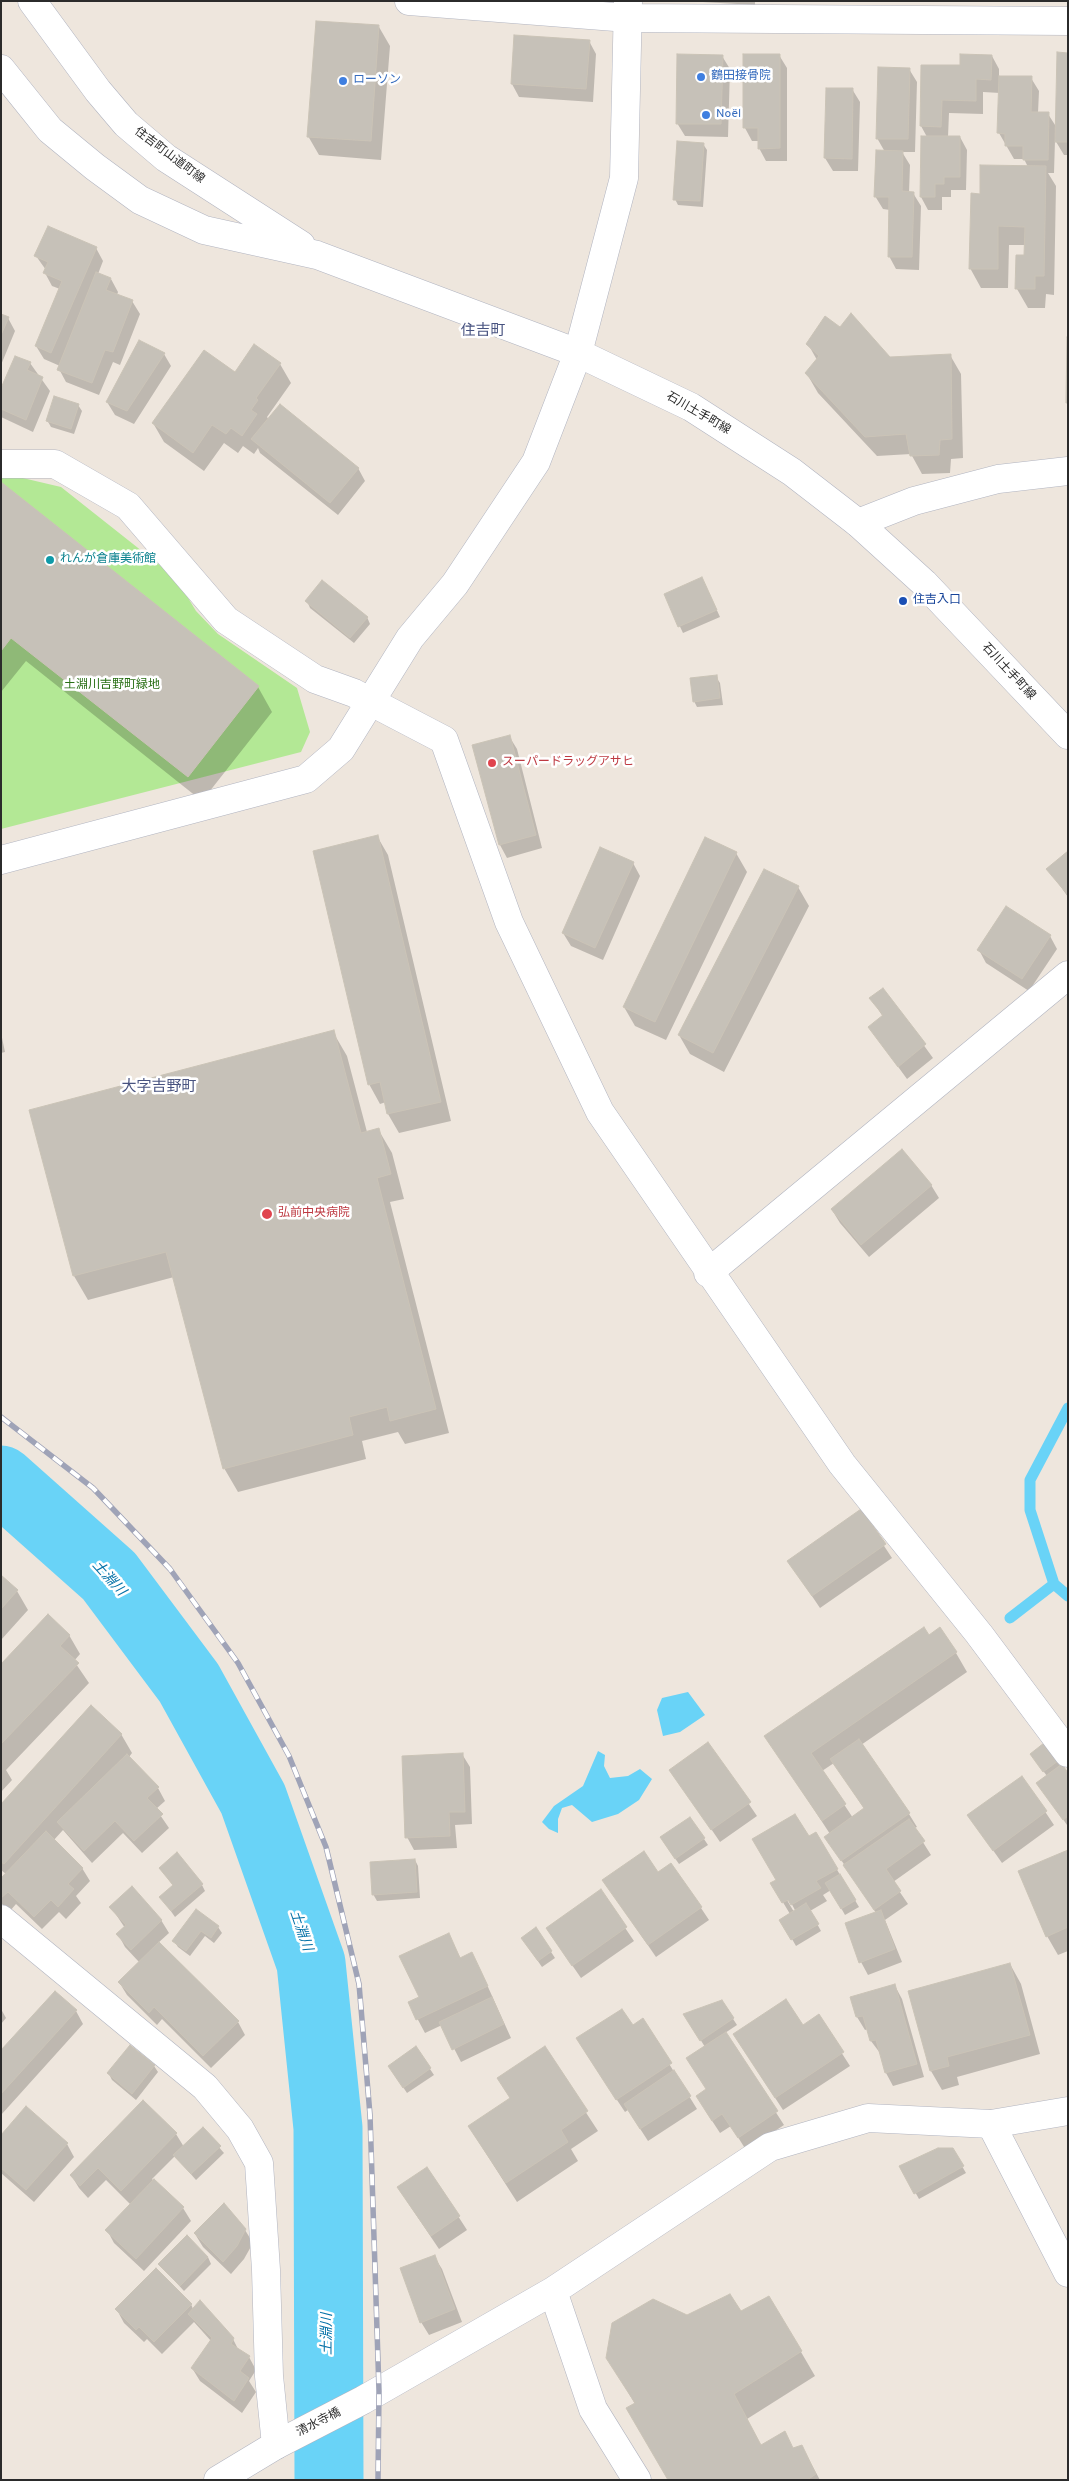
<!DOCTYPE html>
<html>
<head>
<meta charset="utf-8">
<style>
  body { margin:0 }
  #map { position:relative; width:1069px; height:2481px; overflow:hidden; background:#eee6dd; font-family:Overpass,sans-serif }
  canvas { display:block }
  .frame { position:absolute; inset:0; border:2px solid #2b2b2b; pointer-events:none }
</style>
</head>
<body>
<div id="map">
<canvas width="1069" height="2481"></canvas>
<div class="frame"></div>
</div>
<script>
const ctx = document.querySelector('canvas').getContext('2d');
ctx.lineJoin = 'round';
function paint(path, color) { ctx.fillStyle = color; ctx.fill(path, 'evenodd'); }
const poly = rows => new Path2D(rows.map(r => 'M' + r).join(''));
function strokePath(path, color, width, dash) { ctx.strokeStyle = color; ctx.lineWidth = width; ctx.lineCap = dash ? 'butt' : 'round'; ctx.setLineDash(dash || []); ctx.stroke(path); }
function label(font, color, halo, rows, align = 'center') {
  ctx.font = font + ' Overpass,"Noto Sans JP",sans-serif'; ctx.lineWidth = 5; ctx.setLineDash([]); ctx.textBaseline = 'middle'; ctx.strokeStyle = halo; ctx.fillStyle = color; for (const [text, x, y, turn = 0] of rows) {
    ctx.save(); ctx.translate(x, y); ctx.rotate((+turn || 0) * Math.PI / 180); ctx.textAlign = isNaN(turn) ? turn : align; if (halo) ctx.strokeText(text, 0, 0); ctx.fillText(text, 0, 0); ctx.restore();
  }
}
const green = poly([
  [1,475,10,475,61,487,176,578,196,611,218,634,297,688,310,732,301,752,1,829]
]);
const water = poly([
  [688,1692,705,1715,680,1732,663,1736,657,1710,662,1698],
  [598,1751,605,1755,604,1766,610,1778,628,1776,640,1769,652,1779,639,1800,618,1814,592,1822,572,1805,562,1808,558,1819,558,1833,549,1829,542,1822,554,1806,583,1786]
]);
const shadow = poly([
  [685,1,755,1,755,5],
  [379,27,390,46,381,160,319,155,308,136],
  [515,37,589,41,596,54,593,102,519,97,512,84],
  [1068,54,1068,155,1064,155,1055,140,1054,173,1048,173,1056,186,1054,295,1046,294,1045,308,1028,308,1017,289,1026,256,1026,245,1009,245,1008,288,981,288,970,268,981,195,1028,167,1024,159,1014,159,999,133,1000,93,983,92,983,114,949,113,948,137,960,137,967,150,966,190,951,190,951,197,942,197,942,210,928,210,921,197,927,137,921,126,922,66,961,67,992,56,999,69,999,77,1031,78,1039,91,1038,113,1048,114,1057,128],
  [779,55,787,68,787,161,766,161,759,148,759,141,752,141,745,128],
  [722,56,730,69,728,137,685,136,677,123],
  [909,69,917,82,915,152,902,152,910,165,909,193,913,193,921,206,919,270,896,269,889,256,890,210,883,209,875,196,885,152,877,138],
  [852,89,860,102,858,171,833,171,825,158],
  [703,144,707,150,703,207,678,205,675,199],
  [96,248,103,261,98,274,111,279,118,292,117,295,132,301,140,314,120,365,113,362,99,395,66,382,59,369,60,366,44,359,36,346,60,289,52,286,45,273,46,270,36,256],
  [1,315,8,318,15,331,1,365],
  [808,344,889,358,950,355,961,374,963,458,951,459,950,473,922,474,911,454,877,456,818,393,807,374,817,360],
  [164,354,171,366,134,424,115,415,107,402],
  [30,363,50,391,33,432,1,417,1,391],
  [280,364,291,383,267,417,269,420,358,468,365,481,338,515,260,453,258,448,254,454,243,446,238,453,224,443,204,471,164,442,153,423,235,373],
  [78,405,82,411,74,434,51,427,47,420],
  [1,484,258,687,272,712,202,801,26,661,1,692],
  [705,584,720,617,683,633,665,595],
  [307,601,367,617,370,624,354,643,310,608],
  [716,677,720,683,723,705,697,707,694,701],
  [509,736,517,749,542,848,507,858,500,845,473,746],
  [377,836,388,855,451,1121,399,1133,388,1114,386,1102,380,1104,369,1084],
  [736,853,747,872,666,1040,635,1026,624,1007],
  [1068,853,1068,897,1048,869],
  [633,863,640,876,603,960,571,946,563,933],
  [798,887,809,906,724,1072,690,1054,679,1035],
  [1050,936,1057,949,1029,991,986,963,979,950],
  [883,989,933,1058,907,1079,869,1027,883,1017,871,998],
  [333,1032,347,1056,367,1132,378,1129,392,1153,404,1199,390,1202,449,1433,405,1444,398,1432,362,1441,366,1459,238,1492,224,1468,174,1277,88,1300,74,1276,31,1111],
  [1,1033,5,1052,1,1053],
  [931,1185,939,1198,869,1257,840,1223,832,1210],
  [861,1511,892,1558,820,1608,789,1562],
  [1,1576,17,1591,28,1610,1,1640],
  [69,1635,80,1654,74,1661,89,1683,6,1770,12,1780,1,1792,1,1666],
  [928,1637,956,1653,967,1672,861,1745,909,1814,917,1827,914,1828,931,1855,893,1882,908,1904,885,1920,902,1962,868,1975,861,1962,846,1923,876,1913,826,1837,830,1834,766,1736],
  [834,1763,865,1810,853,1818,822,1771],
  [121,1734,132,1753,129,1757,158,1788,165,1801,156,1809,169,1828,142,1853,123,1833,92,1863,63,1830,53,1841,82,1868,90,1881,76,1896,81,1903,66,1919,59,1912,42,1929,16,1904,10,1911,1,1903,1,1879,6,1874,1,1870,1,1806],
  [708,1744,757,1816,720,1842,671,1770],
  [462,1754,470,1767,472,1824,455,1825,457,1848,414,1850,407,1837],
  [1035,1760,1057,1762,1068,1775,1067,1825,1042,1789,1047,1776],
  [1022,1777,1054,1825,1002,1863,969,1816],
  [816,1834,859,1907,845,1915,831,1890,823,1895,827,1901,810,1911,821,1931,796,1946,781,1920,790,1914,772,1884,777,1880],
  [789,1899,796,1912,794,1912,787,1900],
  [704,1839,708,1845,679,1864,665,1844],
  [1068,1851,1068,1951,1058,1955,1047,1936],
  [415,1860,418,1866,420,1898,377,1901,373,1894],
  [160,1868,202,1885,205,1891,175,1917,161,1897,174,1887],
  [658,1873,701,1908,709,1920,656,1957,612,1893],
  [600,1891,634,1941,581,1978,547,1929],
  [111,1907,161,1920,169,1933,158,1943,238,2022,245,2035,211,2068,162,2019,157,2025,127,1995,119,1982,139,1962,125,1947,118,1934,125,1928],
  [196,1910,218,1927,222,1933,214,1943,205,1936,190,1956,178,1947,174,1941],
  [536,1929,555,1958,542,1967,526,1944],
  [448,1934,461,1959,479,1967,511,2038,461,2062,442,2025,425,2033,409,2003,421,1998],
  [1010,1964,1021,1984,1040,2054,957,2077,959,2085,942,2090,931,2071],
  [895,1986,902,1999,924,2077,893,2086,886,2073,880,2053,871,2041,868,2029,865,2030,857,2017,852,1998],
  [722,2002,737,2025,725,2033,784,2125,746,2150,731,2126,720,2133,705,2110,707,2090,705,2047,685,2015],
  [1,2009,6,2018,1,2024],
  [76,2011,83,2024,1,2115,1,2052],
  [818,2016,850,2066,783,2110,742,2047,803,2027],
  [642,2020,697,2109,648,2141,628,2110,625,2112,585,2052],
  [131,2046,154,2066,158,2072,136,2100,112,2080,109,2074],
  [416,2048,434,2075,407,2093,393,2072],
  [544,2048,598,2131,571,2149,578,2161,517,2202,469,2127,511,2099,499,2078],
  [203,2129,224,2153,196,2180,175,2156,152,2179,183,2208,191,2221,144,2271,114,2243,107,2230,131,2205,106,2180,88,2198,79,2188,71,2175,176,2134,184,2147],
  [1,2137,67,2144,74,2157,34,2202,1,2173],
  [952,2149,966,2173,919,2199,901,2167],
  [427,2168,467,2230,439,2249,406,2200],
  [245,2230,253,2243,244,2259,231,2274,203,2247,195,2234],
  [434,2256,442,2269,462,2322,429,2335,421,2322],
  [208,2257,211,2264,184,2291,160,2265],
  [191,2304,193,2309,233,2339,239,2351,249,2357,256,2370,249,2381,256,2392,242,2413,200,2381,192,2368,211,2341,194,2322,162,2354,147,2339,144,2342,124,2323,117,2310],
  [741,2313,801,2352,815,2376,747,2419,761,2446,794,2449,802,2447,820,2480,669,2480,635,2404,608,2358,687,2316]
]);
const stream = poly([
  [1068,1408,1030,1480,1030,1510,1054,1584,1068,1596],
  [1010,1618,1054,1584]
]);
const river = poly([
  [1,1480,109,1576,189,1683,253,1799,311,1963,328,2128,329,2480]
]);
const building = poly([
  [316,21,379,25,371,141,307,137,316,21],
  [514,35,590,40,586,89,511,84,514,35],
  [1057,52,1068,53,1068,142,1055,142,1057,52],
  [677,54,723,55,721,124,676,124,677,54],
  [743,54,780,54,780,148,758,149,758,128,743,128,743,54],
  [960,54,992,55,991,80,976,79,976,101,942,100,941,127,920,126,921,65,960,65,960,54],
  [878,67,910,68,908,139,876,139,878,67],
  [999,76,1032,76,1031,112,1049,112,1048,160,1023,160,1023,146,1005,146,1005,134,997,133,999,76],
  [826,88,853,88,852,159,824,158,826,88],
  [921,136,960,136,960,177,944,177,944,184,935,184,935,197,920,197,921,136],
  [677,141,704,143,700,201,673,200,677,141],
  [876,150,903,151,902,191,914,192,912,257,888,257,889,197,874,197,876,150],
  [980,165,1046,166,1044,276,1035,276,1035,289,1015,289,1016,255,1024,255,1025,227,998,226,998,269,969,269,971,193,980,194,980,165],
  [48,226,97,247,51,353,35,346,62,281,43,273,48,262,34,256,48,226],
  [96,272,111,278,106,290,133,300,113,352,105,350,92,383,57,370,96,272],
  [851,313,890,357,951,354,952,439,940,440,939,455,910,456,906,434,865,437,805,373,819,356,806,344,825,316,840,327,851,313],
  [1,314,9,317,1,335,1,314],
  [1067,337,1068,337,1068,403,1066,403,1067,337],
  [139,340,165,353,127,411,106,402,139,340],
  [254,344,281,363,256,398,258,400,251,410,257,414,242,436,231,428,226,434,212,425,193,453,152,423,204,350,235,372,254,344],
  [15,356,31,362,27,370,43,377,26,420,1,409,1,388,15,356],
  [54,396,79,404,71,429,46,421,54,396],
  [280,404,359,468,330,503,251,439,280,404],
  [1,482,259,686,188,777,11,638,1,651,1,482],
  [702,577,717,610,678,627,664,594,702,577],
  [322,580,368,617,350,638,305,601,322,580],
  [717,675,720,698,693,702,690,678,717,675],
  [510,735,536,835,499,845,472,745,510,735],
  [378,835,441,1102,387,1114,380,1082,368,1085,313,851,378,835],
  [705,837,737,852,655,1022,623,1007,705,837],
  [600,847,634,862,595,948,562,933,600,847],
  [1068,851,1068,895,1046,869,1068,851],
  [764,869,799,886,713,1053,678,1035,764,869],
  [1006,906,1051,935,1022,979,977,950,1006,906],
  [883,988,926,1044,898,1067,868,1027,883,1015,869,998,883,988],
  [334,1030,361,1133,379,1128,391,1174,377,1178,436,1409,390,1421,387,1407,349,1417,353,1435,223,1469,166,1252,73,1276,29,1110,334,1030],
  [902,1149,932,1185,861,1245,831,1209,902,1149],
  [861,1509,886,1544,812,1596,787,1561,861,1509],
  [1,1575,18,1590,1,1609,1,1575],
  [48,1614,70,1635,60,1646,79,1663,1,1744,1,1664,48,1614],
  [924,1627,929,1635,940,1627,957,1652,811,1753,846,1804,822,1821,764,1736,924,1627],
  [91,1705,122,1734,4,1864,1,1862,1,1804,91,1705],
  [859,1739,910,1813,841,1861,824,1837,864,1808,830,1759,859,1739],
  [708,1742,751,1802,711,1830,669,1770,708,1742],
  [1044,1743,1058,1761,1043,1772,1030,1754,1044,1743],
  [463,1753,465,1812,449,1812,450,1836,405,1838,402,1756,463,1753],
  [127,1754,159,1787,147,1798,163,1814,134,1841,115,1821,84,1851,57,1822,127,1754],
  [1062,1764,1068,1773,1068,1816,1063,1820,1036,1783,1062,1764],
  [1022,1776,1047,1811,993,1851,967,1815,1022,1776],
  [795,1814,809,1836,816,1832,838,1869,816,1881,821,1888,791,1905,788,1900,782,1903,770,1883,776,1880,752,1839,795,1814],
  [690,1817,705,1838,675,1859,660,1837,690,1817],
  [909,1819,925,1841,886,1869,901,1891,874,1910,843,1865,909,1819],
  [46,1831,83,1868,68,1884,74,1889,58,1907,51,1900,34,1917,8,1892,1,1898,1,1878,46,1831],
  [1068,1850,1068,1927,1046,1937,1018,1871,1068,1850],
  [644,1851,658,1872,671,1863,702,1907,648,1945,602,1880,644,1851],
  [177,1852,203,1884,171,1911,159,1897,173,1885,159,1868,177,1852],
  [415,1859,417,1892,372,1895,370,1862,415,1859],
  [840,1874,856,1900,841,1909,825,1883,840,1874],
  [132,1886,162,1920,131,1950,116,1934,126,1925,109,1907,132,1886],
  [601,1889,627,1927,572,1966,546,1928,601,1889],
  [806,1903,819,1924,791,1940,779,1920,806,1903],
  [196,1909,219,1926,211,1938,201,1931,186,1951,172,1941,196,1909],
  [881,1910,895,1949,859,1963,845,1923,881,1910],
  [536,1927,552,1951,538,1961,521,1938,536,1927],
  [449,1933,460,1958,472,1952,488,1986,416,2020,408,2002,419,1997,399,1956,449,1933],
  [159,1942,239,2021,203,2056,154,2007,149,2013,118,1982,159,1942],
  [1010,1963,1030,2035,947,2057,949,2066,930,2071,908,1991,1010,1963],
  [895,1984,917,2064,885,2073,876,2040,870,2041,863,2016,856,2017,850,1997,895,1984],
  [55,1991,77,2010,1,2094,1,2050,55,1991],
  [492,1997,504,2024,452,2050,439,2022,492,1997],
  [786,1999,803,2025,819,2014,844,2052,775,2098,733,2034,786,1999],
  [722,2000,734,2018,700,2041,683,2014,722,2000],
  [622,2009,633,2025,643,2018,672,2063,616,2100,576,2038,622,2009],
  [726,2032,778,2111,738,2138,722,2114,712,2121,696,2096,706,2089,686,2058,726,2032],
  [130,2045,155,2065,132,2094,107,2073,130,2045],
  [416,2046,431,2068,403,2088,388,2066,416,2046],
  [545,2046,588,2111,561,2130,568,2142,506,2183,468,2126,510,2098,497,2078,545,2046],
  [674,2070,691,2096,640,2129,624,2104,674,2070],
  [143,2100,177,2133,121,2191,98,2168,80,2186,70,2175,143,2100],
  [26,2106,68,2143,26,2190,1,2168,1,2135,26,2106],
  [203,2127,221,2146,191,2174,173,2155,203,2127],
  [938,2148,953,2148,964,2166,914,2194,899,2166,938,2148],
  [427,2167,460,2216,431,2236,397,2187,427,2167],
  [154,2179,184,2207,136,2259,105,2230,154,2179],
  [224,2203,246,2229,237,2246,223,2262,194,2233,224,2203],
  [187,2235,208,2257,180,2286,158,2264,187,2235],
  [435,2255,455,2309,420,2323,400,2268,435,2255],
  [156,2268,192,2304,154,2342,139,2327,136,2330,115,2309,156,2268],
  [730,2294,741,2311,769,2296,802,2351,734,2394,761,2445,785,2431,793,2448,802,2445,816,2474,807,2480,668,2480,626,2408,635,2403,606,2358,612,2323,653,2299,687,2315,730,2294],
  [200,2300,234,2338,231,2344,250,2356,240,2371,249,2378,234,2401,191,2368,212,2338,188,2314,200,2300]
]);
const minor = poly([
  [1,464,55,464,128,506,226,620,315,679,354,693,444,740,509,922,600,1112,842,1464,979,1634,1068,1753],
  [858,523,914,501,998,479,1068,471],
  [708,1273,1068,975],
  [1,1919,205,2087,240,2129,259,2163,266,2270,269,2376,276,2445],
  [991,2124,1068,2273]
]);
const tertiary = poly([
  [32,1,98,91,126,124,166,158,301,245],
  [409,1,628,18,1068,21],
  [1,69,50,130,95,167,140,200,204,230,317,255,578,353,536,462,455,584,410,638,341,749,306,779,1,860],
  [553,2291,593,2409,637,2480],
  [218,2480,276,2445,363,2400,553,2291,770,2147,868,2118,991,2124,1068,2111]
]);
const secondary = poly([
  [628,1,624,178,578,353,691,407,792,472,858,523,924,583,1068,735]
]);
const rail = poly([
  [1,1417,93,1488,170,1569,238,1663,289,1756,326,1847,359,1984,370,2115,379,2391,378,2480]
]);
const markers = [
  [701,77,5,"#3f7fe0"],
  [343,81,5,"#3f7fe0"],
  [706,115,5,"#3f7fe0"],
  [50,560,5,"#0f9aa8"],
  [903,601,5,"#1a4fb4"],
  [492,763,5,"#e0444e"],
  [267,1214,6,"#e0444e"]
];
const shopNames = [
  ["鶴田接骨院",711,77],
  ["ローソン",353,81],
  ["Noël",716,115]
];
const streetNames = [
  ["住吉町山道町線",169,156,37],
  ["石川土手町線",698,414,30],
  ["石川土手町線",1008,672,47],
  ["清水寺橋",319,2423,-27]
];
const cultureNames = [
  ["れんが倉庫美術館",60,560]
];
const transitNames = [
  ["住吉入口",913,601]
];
const parkNames = [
  ["土淵川吉野町緑地",112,686]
];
const healthNames = [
  ["スーパードラッグアサヒ",502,763],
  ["弘前中央病院",278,1214]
];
const waterNames = [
  ["土淵川",108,1579,48],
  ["土淵川",300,1931,71],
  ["土淵川",328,2334,-90]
];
const quarterNames = [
  ["住吉町",483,332],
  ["大字吉野町",159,1088]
];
paint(green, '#b3e895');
paint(water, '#69d3f7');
paint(shadow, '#0003');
strokePath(stream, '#69d3f7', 11);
strokePath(river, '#69d3f7', 69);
paint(building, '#c6c1b8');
strokePath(building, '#cac3b6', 1);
strokePath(minor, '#b1b4c0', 29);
strokePath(tertiary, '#b1b4c0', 29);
strokePath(secondary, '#b1b4c0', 29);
strokePath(minor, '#fff', 28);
strokePath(tertiary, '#fff', 28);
strokePath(secondary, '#fff', 28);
strokePath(rail, '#9fa3b7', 5.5);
strokePath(rail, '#fff', 4, [11]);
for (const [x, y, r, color] of markers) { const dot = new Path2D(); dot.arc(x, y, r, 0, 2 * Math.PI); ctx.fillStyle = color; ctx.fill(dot); strokePath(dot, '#fff', 2); }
label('12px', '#366cbe', '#fff', shopNames, 'left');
label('12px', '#2b2b2b', '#fff', streetNames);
label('12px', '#0d838f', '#fff', cultureNames, 'left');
label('12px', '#164399', '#fff', transitNames, 'left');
label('12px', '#296f15', '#fff', parkNames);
label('12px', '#be3a42', '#fff', healthNames, 'left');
label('italic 14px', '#0471a7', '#fff', waterNames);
label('15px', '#485380', '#fff', quarterNames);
</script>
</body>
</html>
